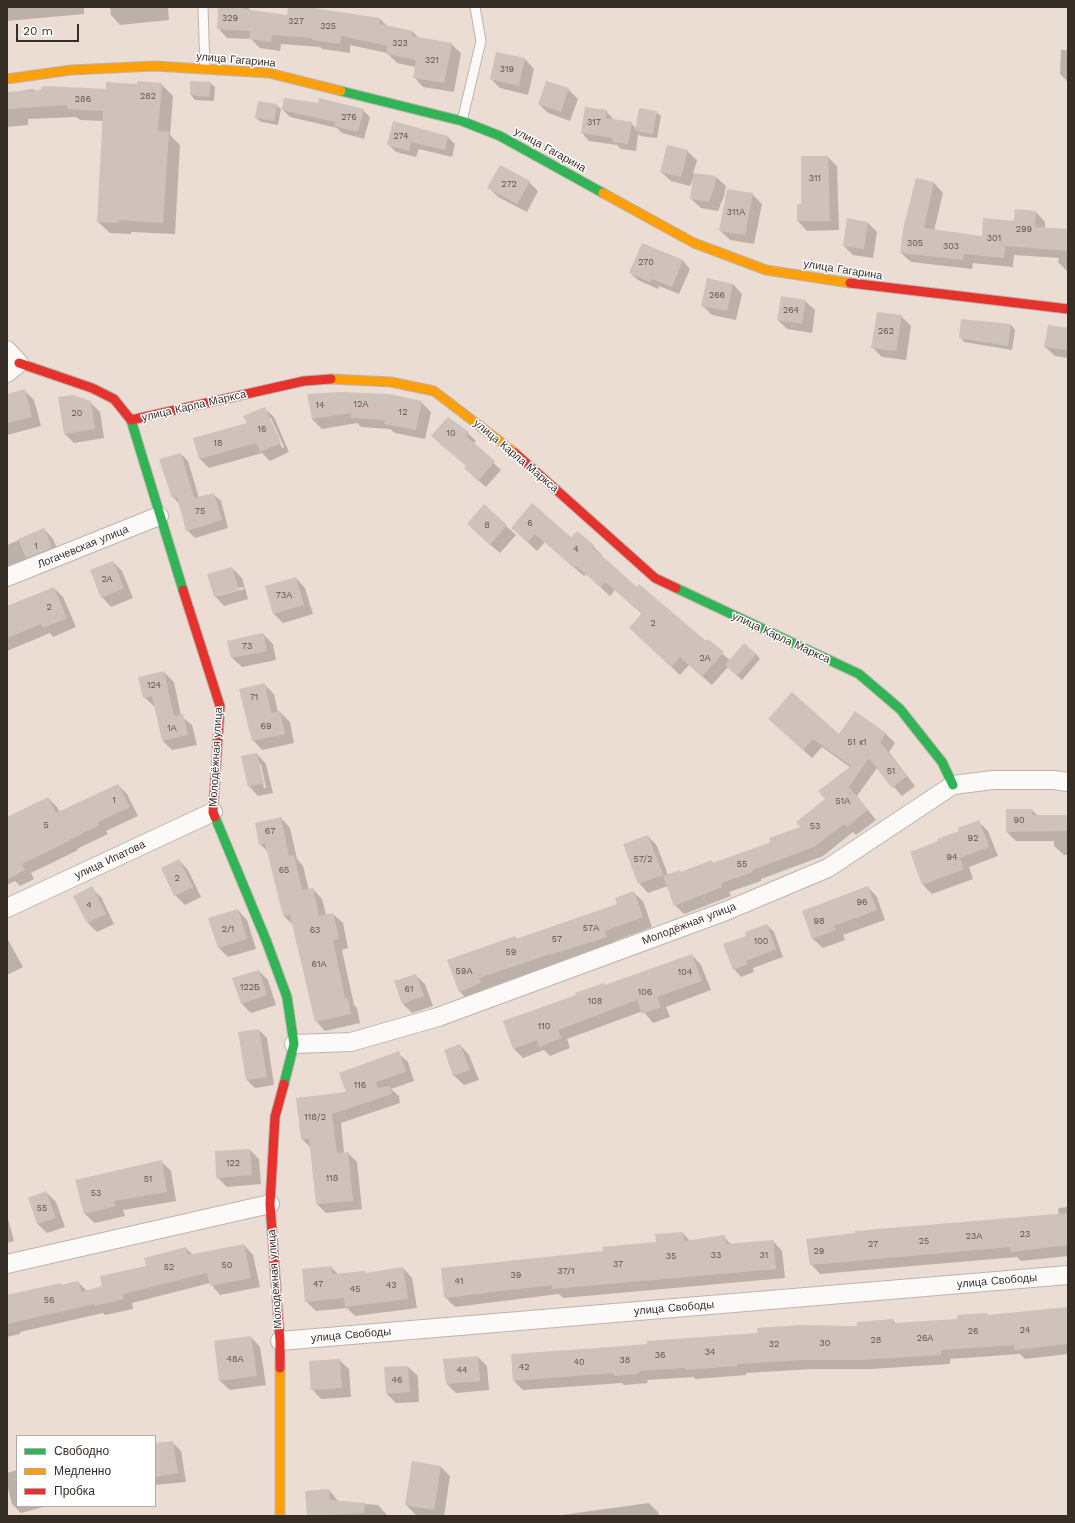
<!DOCTYPE html>
<html>
<head>
<meta charset="utf-8">
<style>
  body { margin:0 }
  #map { position:relative; width:1075px; height:1523px; overflow:hidden; background:#ebddd4; font-family:"Work Sans",sans-serif }
  canvas { display:block }
  .frame { position:absolute; inset:0; border:8px solid #372d27; pointer-events:none }
  .legend { position:absolute; left:16px; top:1435px; width:140px; height:72px; box-sizing:border-box; background:#fff; border:1px solid #afaba9; margin:0; padding:5px 7px; list-style:none; font-size:12px; color:#372d27 }
  .legend li { display:flex; align-items:center; gap:8px; height:20px }
  .legend b { width:20px; border:1px solid #afaba9 }
  .scale { position:absolute; left:16px; top:24px; width:63px; height:18px; box-sizing:border-box; border:2px solid #372d27; border-top:0; padding-left:5px; font-size:12px; line-height:14px; white-space:nowrap; color:#372d27; -webkit-text-stroke:3px #fff; paint-order:stroke }
</style>
</head>
<body>
<div id="map">
<canvas width="1075" height="1523"></canvas>
<div class="frame"></div>
<ul class="legend">
<li><b style="height:5px;background:#30b455"></b>Свободно</li>
<li><b style="height:5px;background:#ff9f0a"></b>Медленно</li>
<li><b style="height:5px;background:#e5322d"></b>Пробка</li>
</ul>
<div class="scale">20 m</div>
</div>
<script>
const ctx = document.querySelector('canvas').getContext('2d');
ctx.lineJoin = 'round';
function paint(path, color) { ctx.fillStyle = color; ctx.fill(path, 'evenodd'); }
const poly = rows => new Path2D(rows.map(r => 'M' + r).join(''));
function strokePath(path, color, width, dash) { ctx.strokeStyle = color; ctx.lineWidth = width; ctx.lineCap = dash ? 'butt' : 'round'; ctx.setLineDash(dash || []); ctx.stroke(path); }
function label(font, color, halo, rows, align = 'center') {
  ctx.font = font + ' "Work Sans",sans-serif'; ctx.lineWidth = 3; ctx.setLineDash([]); ctx.textBaseline = 'middle'; ctx.strokeStyle = halo; ctx.fillStyle = color; for (const [text, x, y, turn = 0] of rows) {
    ctx.save(); ctx.translate(x, y); ctx.rotate((+turn || 0) * Math.PI / 180); ctx.textAlign = isNaN(turn) ? turn : align; if (halo) ctx.strokeText(text, 0, 0); ctx.fillText(text, 0, 0); ctx.restore();
  }
}
const shadow = poly([
  [7,7,84,7,84,14,7,21],
  [110,7,168,7,169,20,120,25,111,15],
  [219,7,247,7,252,11,288,16,289,7,312,7,315,10,380,19,388,27,413,32,419,38,451,44,461,53,454,92,423,87,414,77,415,67,397,63,387,53,350,45,350,53,322,49,320,47,281,44,280,51,260,48,251,39,227,38,218,28],
  [1061,50,1068,50,1068,82,1060,74],
  [525,59,534,69,528,95,500,88,491,79],
  [210,83,215,87,214,101,195,100,191,95],
  [161,84,173,96,170,135,180,145,175,234,131,232,131,234,110,233,98,222,103,121,80,120,76,117,28,119,28,125,7,127,7,93,33,89,35,91,106,90,138,85],
  [568,89,578,99,570,121,548,113,539,104],
  [276,105,281,109,278,125,261,122,256,118],
  [283,110,363,110,370,117,364,139,342,133,337,128,290,117],
  [606,111,614,120,631,123,636,128,656,112,661,116,657,138,640,136,638,134,636,151,621,149,617,145,589,141,582,133],
  [448,137,455,144,452,157,419,149,416,157,396,152,389,145],
  [687,151,697,160,693,174,716,177,726,186,724,196,718,211,701,208,691,199,695,175,690,186,671,181,661,172],
  [828,157,837,166,839,230,807,231,798,221,798,205,802,205],
  [916,179,934,183,943,193,934,231,983,237,1015,222,1016,210,1036,212,1045,222,1045,229,1068,230,1068,272,1058,262,1059,258,1014,255,1013,267,973,263,972,269,911,262,901,253],
  [529,182,538,191,527,212,498,197,489,188],
  [752,194,762,204,754,244,730,240,720,230],
  [868,223,877,232,873,258,853,255,844,246],
  [643,244,683,261,690,269,679,294,659,286,658,289,638,280,630,273],
  [733,284,742,294,736,320,712,315,702,305],
  [805,301,815,310,812,333,787,329,778,320],
  [901,316,911,326,906,360,882,357,872,347],
  [1011,325,1015,330,1012,350,964,342,960,337],
  [1068,329,1068,358,1055,356,1045,347],
  [24,390,34,400,41,426,7,435,7,395],
  [309,395,421,402,431,412,425,439,395,433,390,429,361,427,357,423,322,429,312,419],
  [90,402,100,412,104,438,74,443,65,434],
  [264,408,274,417,289,452,270,461,262,453,209,468,200,459,194,439,248,424],
  [269,418,271,418,284,447,282,448],
  [468,433,476,441,473,444,501,470,486,487,473,476,467,466,440,444],
  [181,454,188,461,199,498,213,494,221,501,228,528,195,538,187,530,180,505,173,497],
  [484,506,516,535,500,553,477,533],
  [512,528,571,539,593,546,602,555,601,556,637,588,730,660,756,654,760,659,742,680,728,667,712,685,689,665,680,675,630,628,642,614,615,590,610,596,586,574,584,576,545,542,537,551],
  [44,529,53,539,61,557,7,583,7,545],
  [113,562,122,571,133,598,111,607,102,597],
  [232,568,242,578,248,599,224,606,215,596],
  [243,587,244,589,219,596,219,594],
  [296,578,305,588,313,614,283,623,273,613],
  [54,588,63,597,76,627,53,637,50,633,7,651,7,607],
  [263,634,273,644,276,660,242,667,232,658],
  [164,672,174,682,181,716,192,725,197,745,172,750,163,741,155,707,144,697],
  [264,684,274,694,278,713,280,712,290,722,294,743,262,750,253,740],
  [855,713,886,734,895,743,889,752,915,786,902,796,877,768,857,796,876,820,856,835,853,832,823,856,761,879,761,881,729,892,731,896,684,914,675,905,668,886,648,893,639,883,648,836,657,846,668,875,681,873,712,862,714,864,772,843,802,828,851,768,822,747,812,758,769,719,839,735],
  [257,754,266,764,273,793,258,796,249,786],
  [259,764,261,764,266,788,264,788],
  [118,785,127,794,138,816,106,831,108,834,77,849,78,850,31,873,34,879,20,886,15,881,7,885,7,831,48,798,57,807,60,813],
  [1032,810,1038,816,1068,816,1068,855,1064,855,1054,846,1054,841,1016,841,1007,832],
  [281,818,290,828,297,859,303,866,309,890,313,889,322,899,326,915,333,914,343,923,348,948,342,950,354,1005,357,1008,360,1023,325,1031,316,1021,293,925,284,916,268,852,260,844],
  [979,822,988,831,998,856,969,867,973,879,932,894,923,885,911,852,939,842],
  [179,860,188,870,201,897,185,905,175,895],
  [868,887,877,897,885,920,843,935,845,940,823,948,813,939],
  [92,888,101,897,114,924,97,932,88,923,75,896],
  [633,892,643,901,652,927,614,941,616,947,559,963,488,988,490,993,469,1001,459,991,515,937,518,940,619,905],
  [238,910,247,920,256,949,228,957,219,948],
  [767,925,774,932,783,957,753,968,754,972,741,977,734,969],
  [7,938,23,967,7,975],
  [692,955,701,965,711,990,666,1007,670,1017,653,1023,643,1011,567,1039,570,1048,550,1056,544,1050,523,1058,514,1049,577,996,604,984,606,986],
  [259,971,268,980,276,1005,251,1013,241,1003],
  [415,975,425,984,433,1006,412,1013,403,1004],
  [259,1030,267,1038,274,1085,255,1088,247,1080,240,1033],
  [460,1045,469,1055,479,1080,464,1085,454,1076,445,1051],
  [398,1053,408,1062,414,1081,391,1089,399,1096,400,1103,341,1123,344,1153,348,1153,357,1162,362,1209,326,1213,317,1204,311,1148,302,1139,347,1093],
  [250,1150,259,1159,261,1184,227,1187,217,1177],
  [161,1161,171,1171,176,1201,123,1210,125,1216,95,1223,85,1214,77,1181],
  [46,1192,56,1202,65,1227,47,1233,38,1224,29,1198],
  [1068,1207,1068,1256,1021,1261,1017,1257,820,1274,811,1264,856,1234,1059,1215,1058,1208],
  [7,1215,14,1241,7,1243],
  [683,1233,690,1241,724,1237,732,1245,773,1241,782,1251,785,1278,563,1298,559,1294,455,1307,445,1297,604,1252,657,1243],
  [244,1245,253,1255,260,1287,220,1295,210,1283,132,1303,133,1309,105,1315,103,1313,20,1332,20,1334,7,1337,7,1295,61,1284,62,1286,78,1282,87,1291,103,1286,186,1248,193,1255],
  [331,1267,338,1274,364,1272,366,1274,403,1268,412,1278,417,1308,355,1316,347,1308,316,1311,306,1301],
  [1068,1309,1068,1354,1025,1359,1020,1354,950,1359,950,1364,871,1369,812,1369,746,1373,746,1375,695,1379,694,1377,647,1380,648,1383,624,1385,622,1383,523,1390,514,1381,612,1348,858,1327,893,1320,896,1324,958,1320,987,1314,989,1316],
  [251,1337,260,1347,266,1385,230,1390,220,1381],
  [478,1357,487,1366,489,1390,456,1393,447,1384],
  [339,1360,349,1369,351,1397,321,1399,312,1389],
  [408,1367,418,1376,419,1402,396,1403,387,1394],
  [172,1442,181,1451,186,1482,155,1485,155,1444],
  [440,1466,450,1476,444,1516,416,1515,406,1505],
  [17,1470,17,1506,47,1506,21,1513,12,1504,7,1484,7,1473],
  [329,1490,339,1502,378,1505,388,1516,308,1516,306,1492],
  [649,1503,658,1512,659,1516,554,1516]
]);
const building = poly([
  [218,7,244,7,243,9,287,15,288,7,307,7,380,18,379,24,413,31,412,36,452,43,444,83,413,78,416,60,386,54,388,46,341,36,340,44,312,40,312,38,272,35,271,42,249,39,250,31,217,29],
  [496,52,525,58,519,86,490,79],
  [137,81,162,83,158,131,169,132,163,223,119,220,119,223,97,222,103,111,67,109,67,105,7,109,7,92,41,90,41,87,46,86,106,89,106,82,137,84],
  [190,81,211,82,209,97,190,95],
  [546,81,569,88,561,112,538,104],
  [284,98,318,103,319,98,364,109,358,132,334,126,335,122,282,110],
  [258,101,277,104,274,121,255,118],
  [585,107,607,110,606,118,632,122,628,144,612,142,613,138,581,133],
  [639,108,657,111,653,134,635,131],
  [393,121,448,136,445,150,411,142,409,151,387,145],
  [667,145,688,150,681,177,660,172],
  [801,156,828,156,830,221,797,221,797,204,801,204],
  [500,165,530,181,517,204,487,188],
  [694,173,716,176,715,186,709,202,690,199],
  [916,178,934,182,924,228,982,236,983,218,1014,221,1015,209,1036,211,1035,227,1068,229,1068,251,1005,246,1004,258,964,254,963,260,900,253,903,229],
  [727,189,753,193,745,235,719,231],
  [847,218,868,222,864,249,843,246],
  [642,243,683,260,672,287,652,279,650,282,629,273],
  [707,278,733,284,727,311,701,306],
  [781,296,806,300,802,324,777,320],
  [877,312,902,315,896,351,871,348],
  [961,319,1011,324,1008,346,959,338],
  [1048,325,1068,328,1068,350,1044,347],
  [25,389,32,417,7,423,7,394],
  [340,392,389,394,422,401,416,430,384,424,385,420,351,418,351,413,312,419,307,394],
  [73,395,91,401,95,429,64,434,58,397],
  [265,407,281,443,260,452,256,443,199,459,193,438,247,423,243,416],
  [448,417,469,432,466,436,495,461,478,481,464,468,466,466,431,436],
  [181,453,194,498,214,493,222,520,186,531,177,497,172,498,159,459],
  [532,503,571,537,577,531,594,545,592,547,637,587,639,584,706,641,708,639,724,652,702,677,680,657,671,667,629,628,642,613,605,582,601,587,576,566,574,568,535,534,528,542,511,528],
  [484,504,507,525,490,545,467,524],
  [44,528,52,548,26,558,18,539],
  [113,561,124,588,101,598,90,570],
  [232,567,239,590,214,597,207,574],
  [296,577,304,605,273,614,265,586],
  [54,587,67,618,43,628,41,624,7,638,7,606],
  [263,633,267,651,231,658,227,641],
  [744,643,756,654,737,676,725,665],
  [164,671,174,716,183,714,188,735,162,741,152,696,143,698,138,677],
  [265,683,271,713,280,711,285,734,252,741,239,689],
  [792,692,839,734,855,711,886,733,880,742,907,776,892,788,869,758,849,787,868,810,847,827,844,824,814,847,752,870,753,872,721,883,722,887,674,906,663,876,680,870,681,872,712,860,713,863,771,842,769,838,800,827,796,822,825,799,818,791,851,766,813,739,803,750,768,719],
  [257,753,264,783,248,787,241,756],
  [118,784,130,807,98,822,99,825,69,840,69,841,22,864,25,870,7,879,7,817,48,797,56,813],
  [1006,809,1032,809,1032,815,1068,815,1068,831,1006,832],
  [281,817,289,856,294,855,302,890,313,888,319,916,333,913,339,939,333,940,345,998,348,998,351,1014,315,1022,290,915,283,916,265,843,259,845,255,823],
  [979,820,989,847,960,858,964,869,922,885,910,852,938,841,937,839,959,831,958,828],
  [648,835,663,875,638,884,623,844],
  [179,859,193,887,174,896,161,868],
  [92,886,106,914,87,923,73,896],
  [868,886,877,910,834,926,836,930,812,939,802,911],
  [634,891,643,917,605,931,607,937,550,955,550,954,479,978,481,983,459,992,447,960,515,936,516,939,617,904,615,898],
  [238,909,247,939,218,948,208,918],
  [767,924,776,949,746,961,748,964,733,970,723,944,746,936,745,932],
  [692,954,702,981,657,997,661,1007,642,1014,637,1000,558,1030,562,1038,539,1047,537,1040,513,1049,503,1021,576,995,575,993,604,983,605,985],
  [259,970,267,995,241,1004,232,978],
  [416,974,424,996,402,1004,394,981],
  [259,1029,267,1077,246,1080,238,1032],
  [460,1044,470,1070,453,1076,444,1050],
  [399,1051,406,1072,376,1082,378,1088,390,1086,392,1094,332,1114,337,1153,348,1152,353,1201,316,1204,309,1138,301,1139,296,1098,346,1092,339,1073],
  [250,1149,252,1175,216,1178,215,1151],
  [162,1160,167,1192,114,1201,116,1206,84,1214,75,1180],
  [46,1191,56,1218,37,1224,28,1198],
  [1068,1213,1068,1245,1011,1252,1010,1247,810,1265,806,1239,855,1233,855,1231],
  [683,1232,684,1241,725,1235,726,1244,773,1240,776,1269,552,1289,552,1285,444,1298,441,1268,603,1251,602,1247,656,1242,655,1234],
  [244,1244,251,1278,210,1286,207,1273,123,1294,124,1299,95,1306,94,1304,7,1324,7,1295,61,1283,61,1285,78,1281,82,1292,102,1286,100,1276,146,1266,144,1258,186,1247,188,1255],
  [332,1266,332,1274,365,1271,365,1273,403,1267,408,1299,345,1307,344,1298,305,1302,302,1269],
  [1068,1307,1068,1344,1014,1350,1014,1345,941,1350,941,1355,861,1360,802,1360,737,1364,737,1366,685,1370,685,1368,639,1371,639,1374,614,1376,614,1373,513,1381,511,1354,612,1347,647,1344,647,1341,758,1333,757,1328,801,1325,857,1326,857,1322,893,1319,893,1323,957,1319,957,1315,987,1313,987,1315],
  [251,1336,257,1376,219,1381,214,1341],
  [478,1356,480,1381,446,1384,443,1359],
  [340,1359,342,1388,311,1390,309,1361],
  [408,1366,410,1392,386,1394,384,1367],
  [173,1441,178,1473,155,1477,155,1443],
  [412,1461,441,1466,434,1510,405,1505],
  [329,1489,330,1500,365,1503,364,1513,307,1516,305,1491]
]);
const lane = poly([
  [203,7,205,69],
  [462,121,481,41,475,7]
]);
const street = poly([
  [7,350,19,363,7,373],
  [7,577,159,516],
  [7,908,213,812],
  [294,1044,351,1042,438,1017,726,911,828,868,953,785,993,780,1054,780,1068,782],
  [7,1264,270,1204],
  [280,1341,1068,1275]
]);
const fast = poly([
  [341,91,462,121,500,136,603,193],
  [131,420,183,590],
  [676,588,859,674,900,709,942,762,953,785],
  [215,817,266,940,287,997,294,1044,284,1084]
]);
const slow = poly([
  [7,79,71,70,155,66,269,73,341,91],
  [603,193,694,243,766,270,850,283],
  [331,379,391,382,434,391,515,453],
  [280,1368,280,1516]
]);
const jam = poly([
  [850,283,1068,309],
  [19,363,92,388,114,399,131,420,304,381,331,379],
  [515,453,655,578,676,588],
  [183,590,220,706,213,812,215,817],
  [280,1368,280,1341,270,1204,275,1117,284,1084]
]);
const numberNames = [
  ["329",230,18],
  ["327",296,21],
  ["325",328,26],
  ["323",400,43],
  ["321",432,60],
  ["319",507,69],
  ["282",148,96],
  ["286",83,99],
  ["276",349,117],
  ["317",594,122],
  ["274",401,136],
  ["311",815,178],
  ["272",509,184],
  ["311А",736,212],
  ["299",1024,229],
  ["301",994,238],
  ["305",915,243],
  ["303",951,246],
  ["270",646,262],
  ["266",717,295],
  ["264",791,310],
  ["262",886,331],
  ["12А",361,404],
  ["14",320,405],
  ["12",403,412],
  ["20",77,413],
  ["16",262,429],
  ["10",451,433],
  ["18",218,443],
  ["75",200,511],
  ["6",530,523],
  ["8",487,525],
  ["1",36,546],
  ["4",576,549],
  ["2А",107,579],
  ["73А",284,595],
  ["2",49,607],
  ["2",653,623],
  ["73",247,646],
  ["2А",705,658],
  ["124",154,685],
  ["71",254,697],
  ["69",266,726],
  ["1А",172,728],
  ["51 к1",857,742],
  ["51",891,771],
  ["1",114,800],
  ["51А",843,801],
  ["90",1019,820],
  ["5",46,825],
  ["53",815,826],
  ["67",270,831],
  ["92",973,838],
  ["94",952,857],
  ["57/2",643,859],
  ["55",742,864],
  ["65",284,870],
  ["2",177,878],
  ["96",862,902],
  ["4",89,905],
  ["98",819,921],
  ["57А",591,928],
  ["2/1",228,929],
  ["63",315,930],
  ["57",557,939],
  ["100",761,941],
  ["59",511,952],
  ["61А",319,964],
  ["59А",464,971],
  ["104",685,972],
  ["122Б",250,987],
  ["61",409,989],
  ["106",645,992],
  ["108",595,1001],
  ["110",544,1026],
  ["116",360,1085],
  ["118/2",315,1117],
  ["122",233,1163],
  ["118",332,1178],
  ["51",148,1179],
  ["53",96,1193],
  ["55",42,1208],
  ["23",1025,1234],
  ["23А",974,1236],
  ["25",924,1241],
  ["27",873,1244],
  ["29",819,1251],
  ["33",716,1255],
  ["31",764,1255],
  ["35",671,1256],
  ["37",618,1264],
  ["50",227,1265],
  ["52",169,1267],
  ["37/1",566,1271],
  ["39",516,1275],
  ["41",459,1281],
  ["47",318,1284],
  ["43",391,1285],
  ["45",355,1289],
  ["56",49,1300],
  ["24",1025,1330],
  ["26",973,1331],
  ["26А",925,1338],
  ["28",876,1340],
  ["30",825,1343],
  ["32",774,1344],
  ["34",710,1352],
  ["36",660,1355],
  ["48А",235,1359],
  ["38",625,1360],
  ["40",579,1362],
  ["42",524,1367],
  ["44",462,1370],
  ["46",397,1380]
];
const streetNames = [
  ["улица Гагарина",236,60,5],
  ["улица Гагарина",550,150,29],
  ["улица Гагарина",843,270,9],
  ["улица Карла Маркса",194,406,-13],
  ["улица Карла Маркса",516,456,40],
  ["Логачевская улица",83,547,-22],
  ["улица Карла Маркса",781,638,25],
  ["Молодёжная улица",216,757,-87],
  ["улица Ипатова",110,860,-25],
  ["Молодёжная улица",689,924,-21],
  ["Молодёжная улица",275,1279,-94],
  ["улица Свободы",997,1281,-5],
  ["улица Свободы",674,1308,-5],
  ["улица Свободы",351,1335,-5]
];
paint(shadow, '#0003');
paint(building, '#cfc2ba');
strokePath(lane, '#bdb3ac', 11);
strokePath(street, '#bdb3ac', 20);
strokePath(fast, '#bdb3ac', 11);
strokePath(slow, '#bdb3ac', 11);
strokePath(jam, '#bdb3ac', 11);
strokePath(lane, '#fcfaf9', 9);
strokePath(street, '#fcfaf9', 18);
strokePath(fast, '#30b455', 9);
strokePath(slow, '#ff9f0a', 9);
strokePath(jam, '#e5322d', 9);
label('9px', '#5d524c', null, numberNames);
label('11px', '#372d27', '#fff', streetNames);
</script>
</body>
</html>
